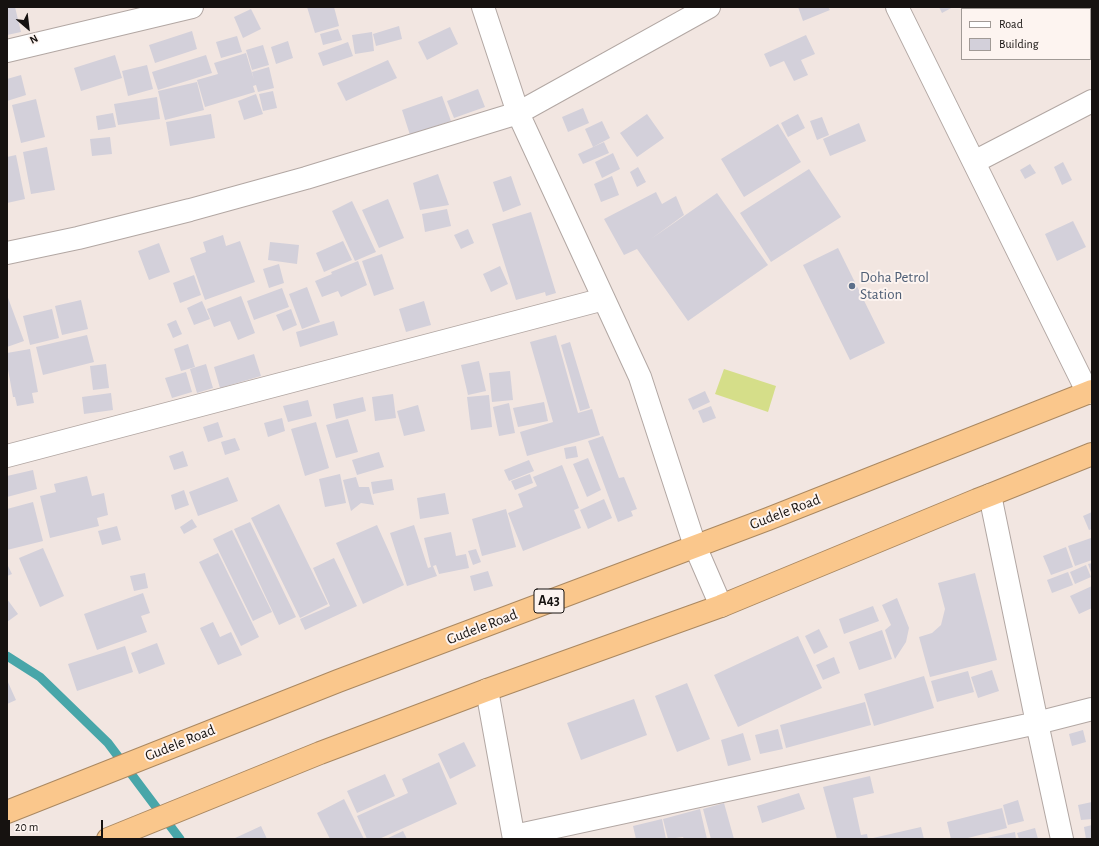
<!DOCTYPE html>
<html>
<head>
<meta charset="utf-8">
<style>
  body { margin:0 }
  #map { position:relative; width:1099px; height:846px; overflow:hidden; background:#f2e6e1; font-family:"Alegreya Sans",sans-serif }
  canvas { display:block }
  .frame { position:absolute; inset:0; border:8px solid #161210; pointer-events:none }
  .legend { position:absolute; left:961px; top:8px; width:130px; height:52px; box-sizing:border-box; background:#fdf4f0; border:1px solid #a19a96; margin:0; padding:5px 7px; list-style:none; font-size:12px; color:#161210 }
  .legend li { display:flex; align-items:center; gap:8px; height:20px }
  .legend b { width:20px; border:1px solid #a19a96 }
  .north { position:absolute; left:8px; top:8px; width:40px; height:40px; -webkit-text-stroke:3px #fdf4f0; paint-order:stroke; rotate:152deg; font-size:11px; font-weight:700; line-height:16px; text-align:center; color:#161210 }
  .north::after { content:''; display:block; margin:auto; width:14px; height:18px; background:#161210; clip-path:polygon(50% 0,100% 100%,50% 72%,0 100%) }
  .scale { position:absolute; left:8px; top:820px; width:95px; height:18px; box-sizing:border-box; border:2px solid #161210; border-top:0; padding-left:5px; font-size:12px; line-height:14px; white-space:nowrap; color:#161210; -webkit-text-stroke:3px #fdf4f0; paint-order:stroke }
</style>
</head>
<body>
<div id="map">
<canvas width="1099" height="846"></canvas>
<div class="frame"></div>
<ul class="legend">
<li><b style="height:5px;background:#fff"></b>Road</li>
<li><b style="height:11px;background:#d3d0da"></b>Building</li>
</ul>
<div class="north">N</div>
<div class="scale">20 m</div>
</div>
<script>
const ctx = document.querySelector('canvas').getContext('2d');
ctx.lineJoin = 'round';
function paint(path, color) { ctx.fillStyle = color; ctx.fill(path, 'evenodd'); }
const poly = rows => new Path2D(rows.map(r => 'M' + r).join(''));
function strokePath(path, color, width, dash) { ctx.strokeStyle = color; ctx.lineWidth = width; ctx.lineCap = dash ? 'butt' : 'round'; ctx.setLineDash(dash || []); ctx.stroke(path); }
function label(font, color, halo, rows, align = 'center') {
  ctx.font = font + ' "Alegreya Sans",sans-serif'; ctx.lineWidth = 4; ctx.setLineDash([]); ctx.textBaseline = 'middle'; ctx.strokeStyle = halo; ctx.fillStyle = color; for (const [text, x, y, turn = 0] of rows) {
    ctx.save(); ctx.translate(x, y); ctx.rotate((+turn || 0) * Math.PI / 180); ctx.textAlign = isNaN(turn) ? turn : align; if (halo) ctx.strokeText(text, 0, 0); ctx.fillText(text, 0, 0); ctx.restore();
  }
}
const green = poly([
  [724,369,776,386,768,412,715,394]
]);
const stream = poly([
  [7,656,40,677,108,743,180,839]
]);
const building = poly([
  [7,7,15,7,21,32,7,35],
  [307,7,334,7,339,26,315,33],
  [798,7,828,7,830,10,803,21],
  [939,7,953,7,942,13],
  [1008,7,1029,7,1025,9,1009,9],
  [1053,7,1084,7,1085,9,1049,9],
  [251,9,261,29,243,38,234,17],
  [399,26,402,39,376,46,373,34],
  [1092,26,1092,52,1090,48,1090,27],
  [450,27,458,44,427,60,418,42],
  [338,29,342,40,323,45,320,34],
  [192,31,197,49,155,63,149,45],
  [372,32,374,51,355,54,352,35],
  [806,35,815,54,801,60,808,75,794,81,784,61,770,67,764,54],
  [237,36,242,52,221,58,216,42],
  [288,41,293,58,276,64,271,47],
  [348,42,353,56,323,66,318,53],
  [263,45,269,65,252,70,246,50],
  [246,53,254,80,252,72,269,67,274,88,258,92,256,85,253,86,255,92,205,107,197,80,218,74,214,63],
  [115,55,122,78,81,91,74,68],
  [206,55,212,73,158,90,152,72],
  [388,60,397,78,346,101,337,83],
  [147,65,153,89,128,96,122,71],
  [21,75,26,95,7,101,7,79],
  [197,82,204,110,165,120,158,91],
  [478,89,485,107,454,118,447,101],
  [273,91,277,108,263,111,259,94],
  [256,94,263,114,244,120,238,101],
  [442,96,451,121,410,135,402,110],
  [157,97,160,119,118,125,114,104],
  [36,99,45,137,21,143,12,105],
  [583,108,589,123,568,132,562,117],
  [113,113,116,127,98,130,96,116],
  [211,114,215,138,170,146,166,122],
  [647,114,664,138,637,157,620,133],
  [798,114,805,128,788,137,781,123],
  [822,117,829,135,817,140,810,121],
  [602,121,610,138,593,147,585,129],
  [859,123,866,141,830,156,823,139],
  [778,124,801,162,744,197,721,159],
  [110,137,112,154,92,156,90,139],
  [604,142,609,153,583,164,578,154],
  [47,147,55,190,31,194,23,152],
  [613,153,620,169,602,178,595,162],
  [16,155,25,199,7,203,7,157],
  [1063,162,1072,180,1062,185,1054,167],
  [1030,164,1036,173,1025,179,1020,170],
  [638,167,646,182,637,187,630,172],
  [809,169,841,217,771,262,740,213],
  [438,174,449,205,420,210,413,183],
  [511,176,521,205,503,212,493,182],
  [612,176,619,195,601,202,594,184],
  [656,192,662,204,676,196,684,215,651,239,717,193,768,265,688,321,637,249,624,255,604,219],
  [388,199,404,238,379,248,362,210],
  [352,201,376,252,355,261,332,211],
  [447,209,451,226,425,232,422,214],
  [531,212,556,293,546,296,545,292,516,300,492,224],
  [1073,221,1086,247,1057,261,1045,234],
  [468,229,474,243,461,249,454,235],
  [223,235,226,246,240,241,255,282,205,300,190,258,206,252,203,242],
  [343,241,352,260,324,272,316,253],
  [270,242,299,245,297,264,268,260],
  [159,243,170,272,149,280,138,251],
  [838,248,885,343,850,360,803,265],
  [382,254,394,289,374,296,362,261],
  [358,261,367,285,341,297,338,291,322,297,315,281,332,274,331,272],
  [279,264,284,283,269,288,263,269],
  [500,266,508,284,491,292,483,274],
  [194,275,201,295,180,303,173,283],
  [307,287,320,322,302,329,289,294],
  [282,288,289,307,254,320,247,301],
  [7,295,24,341,7,347],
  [241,296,255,333,238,340,230,321,214,327,207,309],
  [81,300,88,329,62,335,55,306],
  [202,301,210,319,194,325,187,308],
  [424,301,431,325,406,332,399,309],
  [52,309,59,338,30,345,23,316],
  [291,309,297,325,283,331,276,315],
  [176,320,182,334,173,338,167,324],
  [334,321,338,335,300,347,296,332],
  [87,335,94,362,43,375,36,347],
  [556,335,578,413,592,409,600,435,527,456,520,432,553,422,530,342],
  [570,342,590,408,580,411,561,345],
  [188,344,195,367,181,371,174,349],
  [30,349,38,392,32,393,34,403,17,406,15,397,13,397,7,364,7,353],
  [254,354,261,376,220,388,214,367],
  [479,361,486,391,468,395,461,365],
  [106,364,109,388,93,390,90,366],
  [206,364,213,388,197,393,190,369],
  [510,371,513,400,492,402,489,373],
  [186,372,192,392,172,398,165,378],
  [705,391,710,402,693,410,688,399],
  [111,393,113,410,84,414,82,397],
  [393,394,396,418,375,421,372,397],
  [489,395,492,427,471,430,467,397],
  [363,397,366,411,336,419,333,404],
  [308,400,312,416,288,422,283,406],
  [544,402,548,421,518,427,513,408],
  [509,403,515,433,499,436,493,407],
  [418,405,425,431,404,436,397,411],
  [711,406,716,418,703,423,698,411],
  [282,418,285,431,268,437,264,423],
  [348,419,358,452,336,458,326,425],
  [218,422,223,437,208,442,203,427],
  [316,422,329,468,305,476,291,429],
  [603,436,619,478,624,477,637,509,631,511,633,516,618,522,588,441],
  [235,438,240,450,225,455,221,442],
  [576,446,578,457,566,459,564,448],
  [183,451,188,466,174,470,169,456],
  [379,452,384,467,357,475,352,460],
  [588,458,601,490,587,497,573,464],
  [529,460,534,471,509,481,504,470],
  [562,465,579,508,574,510,581,528,523,551,508,513,523,507,518,494,537,486,533,477],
  [33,470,37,489,7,497,7,476],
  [340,474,346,503,325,507,319,479],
  [530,474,533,483,515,490,511,481],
  [87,476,92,496,104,493,108,515,97,518,99,526,50,538,40,496,56,492,54,484],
  [228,477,238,501,198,516,189,492],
  [356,477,359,487,369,487,374,505,361,503,351,511,343,480],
  [392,479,394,490,373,494,371,482],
  [184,490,189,505,175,510,171,495],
  [445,493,449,514,420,519,417,498],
  [604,499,612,518,588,529,580,510],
  [33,502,43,541,7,550,7,509],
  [279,504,328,604,300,618,251,518],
  [506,509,516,547,482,556,472,519],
  [1092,512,1092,529,1089,530,1083,516],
  [192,519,197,527,184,534,180,527],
  [250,522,296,617,279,625,234,529],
  [377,525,404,585,363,604,336,543],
  [414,525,428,568,431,567,424,538,451,532,456,556,466,554,469,568,439,574,436,565,433,566,437,576,407,586,390,533],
  [117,526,121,540,102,545,98,531],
  [232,530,272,612,253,621,213,539],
  [1091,538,1092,542,1092,560,1075,566,1068,546],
  [1066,547,1073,567,1051,575,1043,556],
  [43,548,64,596,40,607,19,558],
  [476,549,481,562,473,565,468,551],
  [218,553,259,637,241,646,199,562],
  [334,558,357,606,305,630,300,619,330,606,313,568],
  [1092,563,1092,575,1088,564],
  [7,564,12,574,7,576],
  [1086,565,1091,577,1075,584,1070,572],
  [488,571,493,586,474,591,470,576],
  [1068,572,1073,585,1052,593,1047,580],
  [145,573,148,588,134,591,130,576],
  [975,573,997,660,930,677,919,637,932,633,941,625,945,609,938,583],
  [1092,586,1092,608,1079,614,1070,596],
  [143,593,150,613,141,616,147,632,97,650,84,614],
  [897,598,909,628,906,642,895,659,885,630,891,625,882,605],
  [7,599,18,614,7,622],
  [873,606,879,621,844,634,839,619],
  [213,622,220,637,231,632,242,655,218,665,200,628],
  [819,629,828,647,814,654,805,636],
  [882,630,892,659,859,670,849,642],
  [798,636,822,688,738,727,714,675],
  [157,643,165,664,139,674,131,653],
  [125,646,133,672,77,691,68,664],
  [834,657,840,673,823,680,816,665],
  [992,670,999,691,978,698,971,677],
  [968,671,974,692,937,702,931,681],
  [924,676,934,708,874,726,864,694],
  [7,680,16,700,7,704],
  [687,683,710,739,677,752,655,696],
  [634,699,647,735,581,760,567,723],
  [865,702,871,725,786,748,780,725],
  [778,729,783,749,760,754,755,735],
  [1083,730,1086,742,1072,746,1069,734],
  [743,733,751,760,728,766,721,740],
  [464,742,476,766,450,779,438,754],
  [439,762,457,804,379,839,367,839,357,816,408,793,402,779],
  [385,774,395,796,357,813,347,791],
  [870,776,874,793,853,798,861,835,867,834,868,839,837,839,823,787],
  [799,793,805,809,762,823,757,806],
  [344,799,364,839,330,839,317,813],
  [1018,800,1024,821,1008,825,1003,805],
  [1092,802,1092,819,1081,820,1078,805],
  [724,803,734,839,711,839,703,809],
  [1002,808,1007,828,964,839,951,839,947,822],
  [700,809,707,839,684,839,683,837,668,839,663,819],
  [662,819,666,839,636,839,633,826],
  [1092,825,1092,839,1086,839,1084,827],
  [261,826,267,839,233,839],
  [921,827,924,839,873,839,873,838],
  [1035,828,1038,839,1019,839,1017,833],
  [403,831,407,839,386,839],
  [1015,832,1016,839,987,839,987,838]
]);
const street = poly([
  [483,7,518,113,640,377,695,546,721,606],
  [897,7,1088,393],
  [7,51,192,7],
  [974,162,1092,101],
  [7,253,78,238,190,210,306,178,518,113,709,7],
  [7,456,604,299],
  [990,495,1037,723,1062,839],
  [487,690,514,839],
  [514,836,1037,723,1092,709]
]);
const highway = poly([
  [7,812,338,681,768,519,1092,391],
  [108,839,320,753,487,690,721,606,977,500,990,495,1092,454]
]);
const markers = [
  [852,286,4,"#5c6f8a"]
];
const shields = [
  [549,601,30]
];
const shieldNames = [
  ["A43",549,601]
];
const serviceNames = [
  ["Doha Petrol",860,277],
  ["Station",860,294]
];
const streetNames = [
  ["Gudele Road",785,512,-21],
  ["Gudele Road",482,627,-21],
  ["Gudele Road",180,743,-22]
];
paint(green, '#d5de89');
strokePath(stream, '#48a6a9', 9);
paint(building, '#d3d0da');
strokePath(street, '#b2a7a3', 24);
strokePath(highway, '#aa8861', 24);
strokePath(street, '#fff', 22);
strokePath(highway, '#fac78c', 22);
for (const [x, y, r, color] of markers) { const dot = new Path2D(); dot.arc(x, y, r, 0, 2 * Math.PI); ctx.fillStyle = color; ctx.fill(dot); strokePath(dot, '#fdf4f0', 1.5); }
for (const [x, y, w] of shields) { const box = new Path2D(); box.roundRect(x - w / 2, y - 12, w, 24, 3); ctx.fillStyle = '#fdf4f0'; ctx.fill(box); strokePath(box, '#161210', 1); }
label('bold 14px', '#161210', null, shieldNames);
label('15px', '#4e5e75', '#fdf4f0', serviceNames, 'left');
label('15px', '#161210', '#fdf4f0', streetNames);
</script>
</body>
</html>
